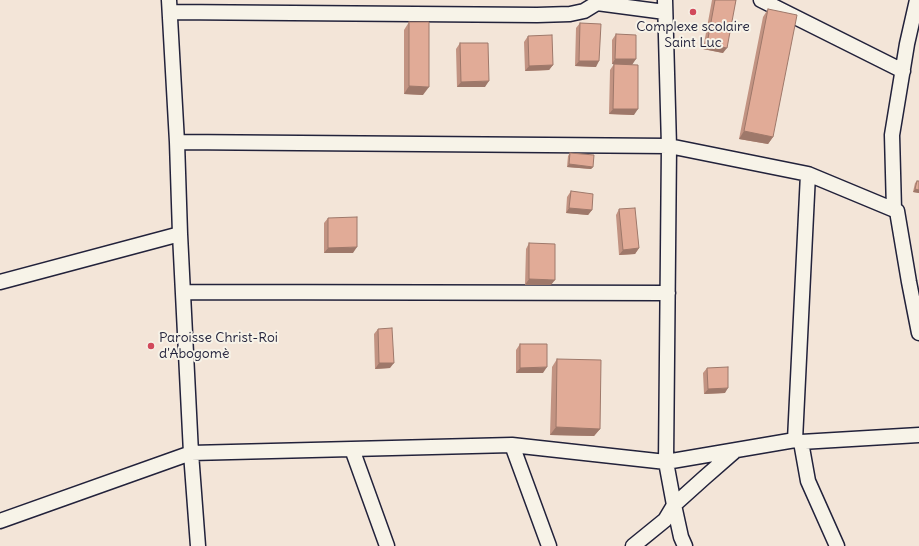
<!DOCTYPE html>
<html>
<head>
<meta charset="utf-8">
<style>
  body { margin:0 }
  canvas { display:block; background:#f3e5d8 }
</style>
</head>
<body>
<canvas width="919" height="546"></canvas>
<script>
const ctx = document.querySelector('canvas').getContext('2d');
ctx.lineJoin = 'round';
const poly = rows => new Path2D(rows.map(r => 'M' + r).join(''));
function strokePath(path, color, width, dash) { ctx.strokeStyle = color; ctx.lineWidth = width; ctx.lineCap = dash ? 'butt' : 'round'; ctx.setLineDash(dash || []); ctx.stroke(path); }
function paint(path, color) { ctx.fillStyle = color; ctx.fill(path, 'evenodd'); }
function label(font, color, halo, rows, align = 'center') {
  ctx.font = font + ' Delius,sans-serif'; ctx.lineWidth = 4; ctx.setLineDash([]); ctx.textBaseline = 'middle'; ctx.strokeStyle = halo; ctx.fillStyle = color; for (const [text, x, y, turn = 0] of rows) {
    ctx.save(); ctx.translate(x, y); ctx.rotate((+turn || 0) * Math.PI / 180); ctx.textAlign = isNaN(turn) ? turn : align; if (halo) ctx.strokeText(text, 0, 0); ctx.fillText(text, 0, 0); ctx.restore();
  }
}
const street = poly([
  [169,0,177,142,180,234,191,453,198,546],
  [665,0,669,146,666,462,674,505,681,537,685,546],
  [761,0,903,71],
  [170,12,537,15,570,14,584,11,597,3,665,12],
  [177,142,669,146,808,174,897,211,909,282,919,333],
  [894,210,892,135,907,44,917,0],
  [0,282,180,234],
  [183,292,668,293],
  [795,440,808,174],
  [801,442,808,481,837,546],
  [512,445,549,546],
  [352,449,387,546],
  [0,521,191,453,512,445,666,462,795,440,801,442,919,435],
  [633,546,665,520,674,505,704,478,736,450]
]);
const wall = poly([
  [712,0,736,0,723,53,703,49],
  [768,9,773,137,768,144,739,139,763,17],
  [409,22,423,95,404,94,404,30],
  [580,23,596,67,575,66,576,28],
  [616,34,632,65,634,115,609,114,610,70,614,64,612,64,612,40],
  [528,36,553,65,549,70,525,71,524,42],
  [460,43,485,87,457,87,456,49],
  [570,153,593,167,591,169,567,167,568,156],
  [917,181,919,181,919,193,913,192,915,183],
  [571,191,592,210,588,215,566,213,567,197],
  [619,209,639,248,635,254,619,255,616,215],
  [328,218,353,253,324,253,324,223],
  [529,243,551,285,525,285,526,249],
  [378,329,390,368,375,369,374,334],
  [520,344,543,373,516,373,516,350],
  [557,359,600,429,594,436,550,435,552,367],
  [707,368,725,393,704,394,703,373]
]);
const shadedWall = poly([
  [707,44,727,48,723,53,703,49],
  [615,59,636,59,632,65,612,64],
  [579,61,599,61,596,67,575,66],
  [553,65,549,70,525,71,529,66],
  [489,81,485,87,457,87,461,82],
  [409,86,429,87,423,95,404,94],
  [613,109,638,109,634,115,609,114],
  [744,131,773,137,768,144,739,139],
  [569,164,593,167,591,169,567,167],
  [915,189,919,190,919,193,913,192],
  [569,208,592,210,588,215,566,213],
  [357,247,353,253,324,253,328,248],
  [639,248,635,254,619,255,623,250],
  [529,279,555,280,551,285,525,285],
  [379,363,394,363,390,368,375,369],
  [547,367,543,373,516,373,520,368],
  [728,388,725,393,704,394,708,389],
  [556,427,600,429,594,436,550,435]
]);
const building = poly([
  [715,0,736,0,727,48,707,44,715,0],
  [768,9,797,15,773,137,744,131,768,9],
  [409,22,429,22,429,87,409,86,409,22],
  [580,23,601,24,599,61,579,61,580,23],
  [616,34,636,35,636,59,615,59,616,34],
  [552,35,553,65,529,66,528,36,552,35],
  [460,43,488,43,489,81,461,82,460,43],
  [614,64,638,65,638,109,613,109,614,64],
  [570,153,594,155,593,167,569,164,570,153],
  [917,181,919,181,919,190,915,189,917,181],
  [571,191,593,194,592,210,569,208,571,191],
  [635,208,639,248,623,250,619,209,635,208],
  [357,217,357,247,328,248,328,218,357,217],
  [529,243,555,244,555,280,529,279,529,243],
  [392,328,394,363,379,363,378,329,392,328],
  [520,344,547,344,547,367,520,368,520,344],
  [557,359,601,360,600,429,556,427,557,359],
  [728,367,728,388,708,389,707,368,728,367]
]);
const markers = [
  [693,12,4,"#d1495b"],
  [151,346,4,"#d1495b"]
];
const poiNames = [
  ["Complexe scolaire",693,27],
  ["Saint Luc",693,43],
  ["Paroisse Christ-Roi",159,338,"left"],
  ["d'Abogomè",159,354,"left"]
];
strokePath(street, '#22223b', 17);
strokePath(street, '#f7f3e8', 14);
paint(wall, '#c29382');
paint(shadedWall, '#9e786a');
paint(building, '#e1ab97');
strokePath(building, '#9e786a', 1);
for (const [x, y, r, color] of markers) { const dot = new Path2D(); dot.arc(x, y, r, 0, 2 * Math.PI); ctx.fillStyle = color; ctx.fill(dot); strokePath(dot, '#f7f3e8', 1.5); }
label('14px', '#22223b', '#f7f3e8', poiNames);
</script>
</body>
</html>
